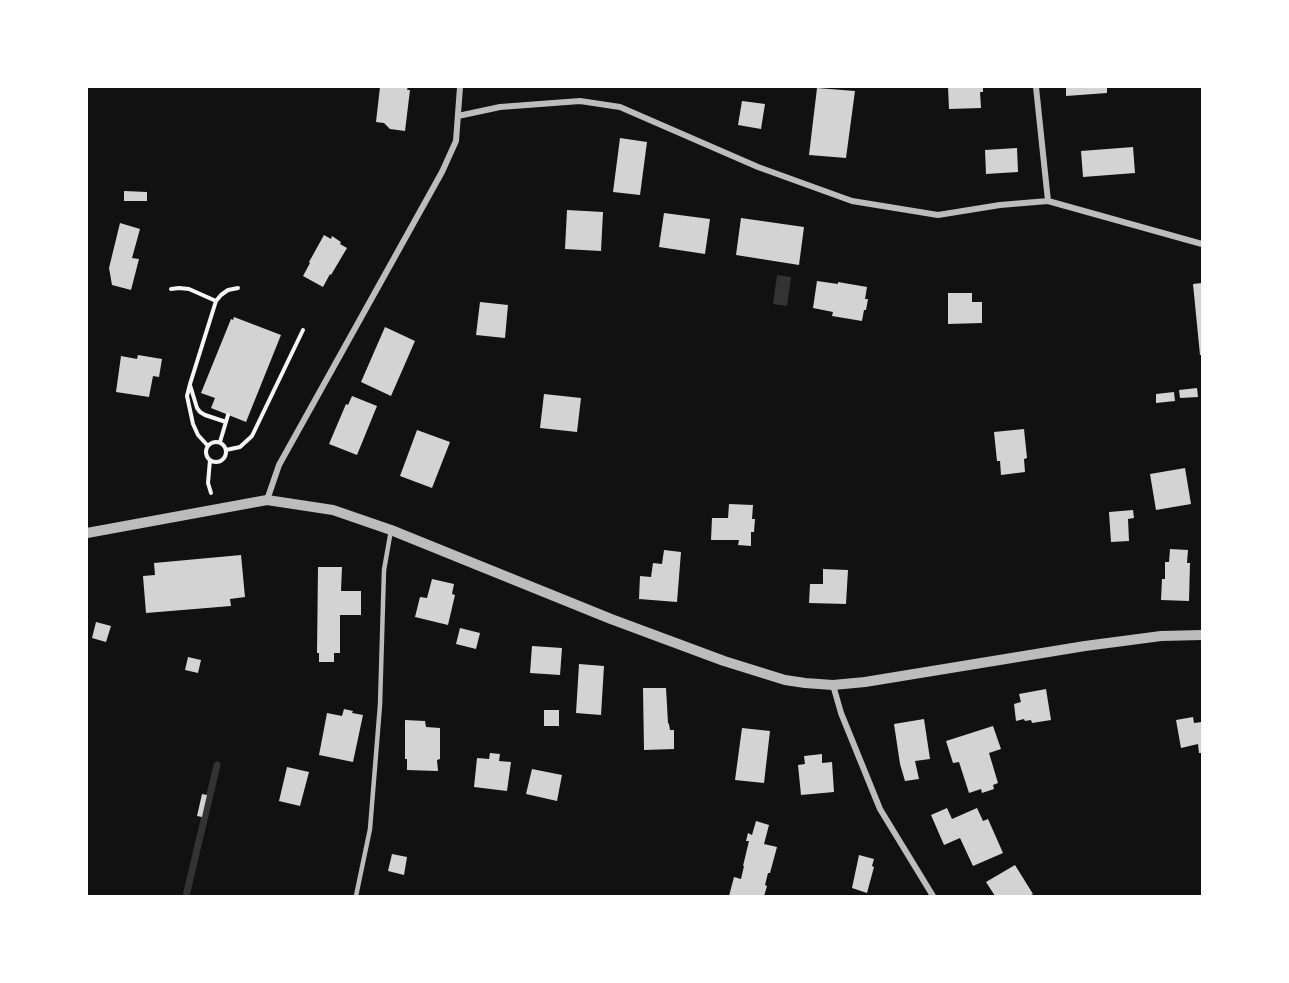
<!DOCTYPE html>
<html>
<head>
<meta charset="utf-8">
<style>
  body { margin:0 }
  #map { position:relative; width:1289px; height:983px; overflow:hidden; background:#111; font-family:"Space Grotesk",sans-serif }
  canvas { display:block }
  .frame { position:absolute; inset:0; border:88px solid #fff; pointer-events:none }
</style>
</head>
<body>
<div id="map">
<canvas width="1289" height="983"></canvas>
<div class="frame"></div>
</div>
<script>
const ctx = document.querySelector('canvas').getContext('2d');
ctx.lineJoin = 'round';
function paint(path, color) { ctx.fillStyle = color; ctx.fill(path, 'evenodd'); }
const poly = rows => new Path2D(rows.map(r => 'M' + r).join(''));
function strokePath(path, color, width, dash) { ctx.strokeStyle = color; ctx.lineWidth = width; ctx.lineCap = dash ? 'butt' : 'round'; ctx.setLineDash(dash || []); ctx.stroke(path); }
const water = poly([
  [777,275,791,277,787,306,773,304]
]);
const stream = poly([
  [186,896,217,765]
]);
const building = poly([
  [380,87,408,87,407,90,410,90,405,131,390,129,384,123,376,122],
  [948,87,983,87,983,92,980,92,981,108,949,109],
  [1066,87,1107,87,1107,93,1066,96],
  [817,88,855,91,846,158,809,155],
  [742,101,765,104,761,129,738,125],
  [620,138,647,142,640,195,613,192],
  [1133,147,1135,173,1083,177,1081,151],
  [1017,148,1018,172,986,174,985,150],
  [124,191,147,192,147,201,124,201],
  [567,210,603,212,601,251,565,249],
  [664,213,710,219,705,254,659,247],
  [741,218,804,227,799,265,736,255],
  [120,223,140,229,132,258,139,259,131,290,112,285,109,268],
  [324,235,331,239,332,236,341,242,340,244,347,248,331,275,330,274,323,287,303,276,310,263,309,262],
  [817,281,838,284,838,282,867,287,865,299,868,299,866,310,864,310,862,321,832,316,833,312,813,308],
  [1202,283,1202,355,1200,355,1193,284],
  [948,293,972,293,972,302,982,302,982,323,948,324],
  [480,302,508,305,505,338,476,335],
  [234,317,281,335,246,422,211,408,215,398,201,393,231,319,233,320],
  [385,327,415,341,391,396,361,382],
  [138,355,162,359,159,377,153,376,149,397,116,392,121,356,137,359],
  [1197,388,1198,397,1180,398,1179,390],
  [1174,392,1175,401,1156,403,1156,394],
  [544,394,581,398,577,432,540,428],
  [352,396,377,406,357,455,329,444,346,404,348,405],
  [1024,429,1027,458,1024,459,1025,472,1001,475,1000,461,997,461,994,432],
  [417,430,450,442,432,488,400,476],
  [1185,468,1191,504,1156,510,1150,474],
  [729,504,753,505,752,519,755,519,754,532,751,532,751,546,738,545,739,540,711,540,712,518,728,518],
  [1133,510,1134,518,1128,519,1129,541,1111,542,1109,512],
  [1170,549,1188,550,1187,563,1190,563,1189,601,1161,600,1162,579,1165,579,1165,562,1169,562],
  [664,550,681,552,677,602,639,599,640,576,651,577,653,563,662,564],
  [241,555,245,597,230,599,231,606,146,613,143,576,155,575,154,563],
  [318,567,342,567,341,591,361,591,361,615,340,615,340,653,334,653,334,662,319,662,319,653,317,653],
  [823,569,848,570,846,604,809,603,810,584,823,584],
  [432,579,454,584,452,594,455,595,448,625,415,617,420,597,427,598],
  [96,622,111,626,106,642,92,638],
  [460,628,480,633,476,649,456,644],
  [532,646,562,648,560,675,530,673],
  [188,657,201,660,198,673,185,670],
  [579,664,604,666,601,715,576,713],
  [643,688,666,688,668,723,669,724,670,730,674,730,674,749,644,750],
  [1046,689,1051,720,1032,723,1031,720,1025,721,1024,719,1016,721,1014,704,1021,702,1019,694],
  [344,709,353,711,352,713,363,715,353,762,319,755,327,713,342,716],
  [544,710,559,710,559,726,544,726],
  [1193,717,1194,723,1202,722,1202,753,1199,753,1198,744,1181,748,1176,720],
  [924,719,930,759,915,761,919,779,905,781,900,764,894,724],
  [405,720,425,721,426,727,440,728,440,759,437,760,438,771,407,770,407,759,405,759],
  [993,726,1001,749,989,753,998,783,993,785,994,789,982,793,981,789,969,793,959,762,953,763,946,741],
  [742,728,770,731,764,783,735,780],
  [490,753,500,754,499,761,511,762,507,791,474,787,477,758,489,759],
  [822,754,822,763,832,762,834,792,801,795,798,765,805,764,804,756],
  [287,767,309,772,300,806,279,801],
  [532,769,562,775,557,801,526,794],
  [202,794,207,795,202,817,197,816],
  [947,808,952,819,977,808,983,821,988,819,1003,853,973,866,960,838,944,845,931,815],
  [756,821,769,825,764,844,777,847,770,873,768,873,765,885,767,886,764,896,729,896,734,877,741,879,744,866,743,866,749,841,746,841,748,833,752,835],
  [392,854,407,857,404,875,388,871],
  [859,855,874,859,872,866,874,867,867,893,852,888],
  [1015,865,1033,894,1029,896,995,896,986,882]
]);
const path = poly([
  [171,289,179,288,189,289,216,301],
  [190,385,197,408,200,412,205,415,226,422],
  '206 452a10 10 0 1 1 20 0a10 10 0 1 1-20 0Z',
  [220,442,228,415],
  [208,446,198,435,193,424,187,396,190,384,216,301,221,295,228,290,238,288],
  [226,450,240,447,252,436,303,330],
  [210,460,208,483,211,493]
]);
const service = poly([
  [356,896,370,829,380,705,384,570,391,530]
]);
const minor = poly([
  [1036,87,1048,201],
  [458,116,500,107,580,101,620,107,758,167,852,201,938,215,1000,205,1048,201,1202,244],
  [267,500,279,465,442,172,456,141,460,87],
  [833,685,841,713,880,809,933,896]
]);
const tertiary = poly([
  [87,533,267,500,333,510,391,530,611,619,724,661,785,680,805,683,833,685,865,682,1085,646,1161,636,1202,635]
]);
paint(water, '#333');
strokePath(stream, '#333', 7);
paint(building, '#d3d3d3');
strokePath(path, '#f5f5f5', 4);
strokePath(service, '#bcbcbc', 4.5);
strokePath(minor, '#bcbcbc', 6);
strokePath(tertiary, '#bcbcbc', 10);
</script>
</body>
</html>
